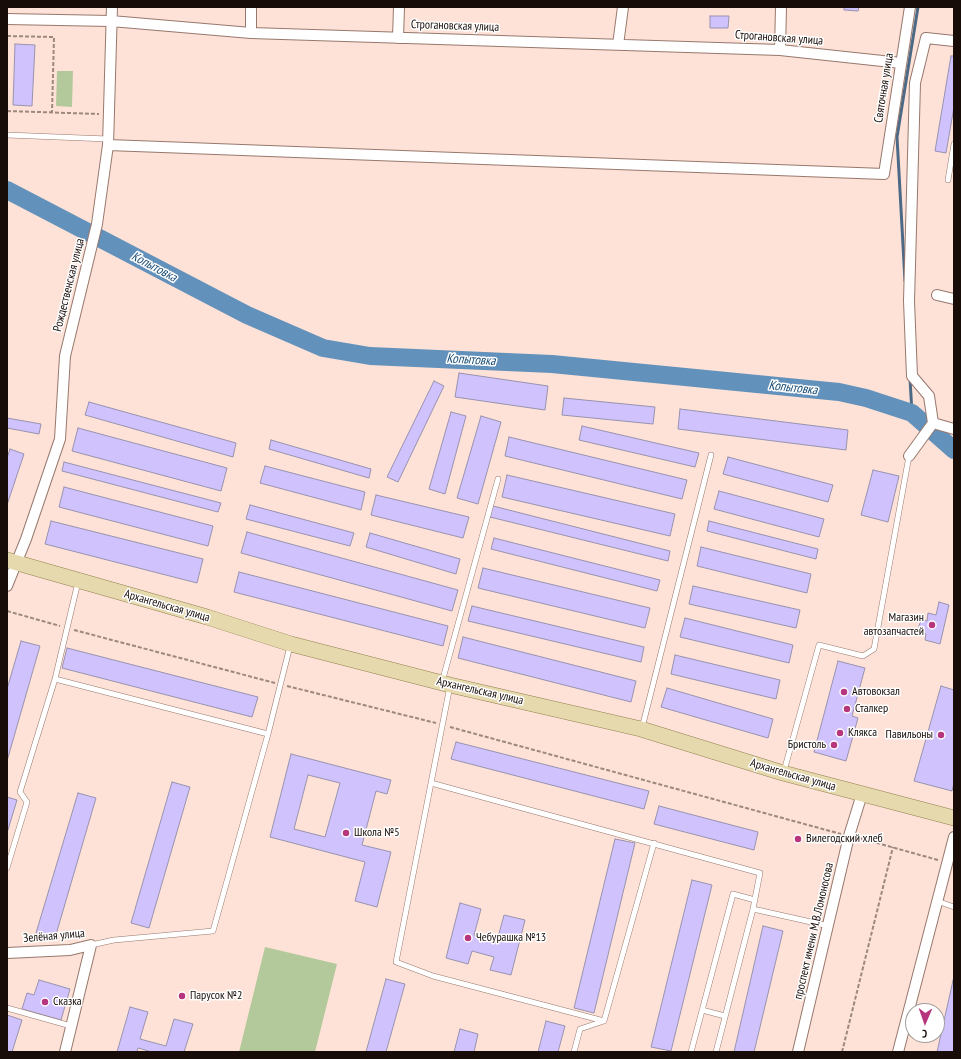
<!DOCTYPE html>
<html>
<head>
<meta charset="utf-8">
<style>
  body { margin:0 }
  #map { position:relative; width:961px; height:1059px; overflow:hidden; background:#fee2d7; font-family:"PT Sans Narrow",sans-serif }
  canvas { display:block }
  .frame { position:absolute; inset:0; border:8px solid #170c08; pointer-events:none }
  .north { position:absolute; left:905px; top:1003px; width:40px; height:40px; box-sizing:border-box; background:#fff; border:1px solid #a29e9c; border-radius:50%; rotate:182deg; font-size:11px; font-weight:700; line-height:16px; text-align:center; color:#170c08 }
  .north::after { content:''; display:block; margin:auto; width:14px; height:18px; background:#b7357d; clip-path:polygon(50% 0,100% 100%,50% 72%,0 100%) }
</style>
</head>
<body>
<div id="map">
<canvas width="961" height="1059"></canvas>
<div class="frame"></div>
<div class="north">С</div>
</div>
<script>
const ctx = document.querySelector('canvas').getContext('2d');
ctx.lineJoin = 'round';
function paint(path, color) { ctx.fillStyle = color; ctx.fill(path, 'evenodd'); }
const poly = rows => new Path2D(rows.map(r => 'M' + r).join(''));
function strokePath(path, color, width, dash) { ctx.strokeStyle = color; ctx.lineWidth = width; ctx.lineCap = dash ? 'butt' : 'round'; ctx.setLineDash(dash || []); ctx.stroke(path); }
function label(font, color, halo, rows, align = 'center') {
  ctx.font = font + ' "PT Sans Narrow",sans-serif'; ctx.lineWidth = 3; ctx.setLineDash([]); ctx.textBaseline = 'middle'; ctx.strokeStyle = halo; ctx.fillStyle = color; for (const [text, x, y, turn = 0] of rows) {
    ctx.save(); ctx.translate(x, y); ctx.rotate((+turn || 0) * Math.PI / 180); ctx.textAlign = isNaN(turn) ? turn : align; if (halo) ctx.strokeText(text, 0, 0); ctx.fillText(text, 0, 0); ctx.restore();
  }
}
const green = poly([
  [57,71,73,71,72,107,56,106],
  [265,947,337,964,315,1052,239,1052]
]);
const stream = poly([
  [905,281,897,137,918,7],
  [910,379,912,413]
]);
const river = poly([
  [7,190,247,315,323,348,370,356,552,364,839,392,866,398,912,413,954,450]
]);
const building = poly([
  [844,7,859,7,858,11,844,10,844,7],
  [710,16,729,16,728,28,710,28,710,16],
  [15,44,35,45,32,106,13,105,15,44],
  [951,56,954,56,954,107,946,153,935,151,951,56],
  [459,373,548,386,545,410,455,397,459,373],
  [434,381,444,386,398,482,387,477,434,381],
  [564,398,655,407,653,424,562,415,564,398],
  [89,402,236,443,233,457,85,415,89,402],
  [680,409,848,430,846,450,678,429,680,409],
  [451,412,466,416,445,494,429,489,451,412],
  [481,416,501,422,478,504,457,498,481,416],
  [7,418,41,424,39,434,7,428,7,418],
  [582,426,699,453,695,467,579,440,582,426],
  [78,428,227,468,221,491,72,451,78,428],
  [509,437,687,480,682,499,505,456,509,437],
  [271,440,371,469,369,478,269,449,271,440],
  [10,449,24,454,7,505,7,458,10,449],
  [728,457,833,485,828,502,723,474,728,457],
  [64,462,221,503,218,512,62,471,64,462],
  [265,466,365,492,361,510,260,483,265,466],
  [873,470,899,476,888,522,861,515,873,470],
  [507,475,675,514,670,536,502,497,507,475],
  [64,487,213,526,208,546,59,507,64,487],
  [719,491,824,519,819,537,714,509,719,491],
  [376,495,469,517,463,538,371,515,376,495],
  [250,505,354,533,350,546,246,519,250,505],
  [493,506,670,551,668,561,490,517,493,506],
  [51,521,203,559,197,583,45,544,51,521],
  [709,521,818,549,816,559,707,531,709,521],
  [247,532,458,590,452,611,241,553,247,532],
  [370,533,460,559,456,574,366,547,370,533],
  [494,538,660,580,657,591,491,549,494,538],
  [701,547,811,574,807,593,697,566,701,547],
  [483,568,650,608,645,628,478,588,483,568],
  [239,572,448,626,443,646,234,592,239,572],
  [693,586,800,610,796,628,689,604,693,586],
  [939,602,949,605,940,644,925,640,926,634,917,632,921,620,927,621,928,613,936,615,939,602],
  [472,606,644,647,641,662,468,621,472,606],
  [685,618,793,645,789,663,680,637,685,618],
  [463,637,636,681,631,702,458,658,463,637],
  [21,641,40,646,7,761,7,689,21,641],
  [67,648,258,697,252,717,62,668,67,648],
  [675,655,780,680,776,699,671,674,675,655],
  [838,661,865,668,852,716,858,718,846,761,814,752,838,661],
  [941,686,954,690,954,783,952,791,914,781,941,686],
  [667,688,773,719,768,738,661,707,667,688],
  [456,742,649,791,644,809,451,759,456,742],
  [291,754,391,780,387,794,376,791,362,845,391,852,377,907,355,901,365,862,270,837,291,754],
  [308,775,340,783,325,837,294,829,308,775],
  [172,782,190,787,149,928,131,923,172,782],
  [78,793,96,798,55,938,36,933,78,793],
  [7,797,17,800,7,833,7,797],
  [659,806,758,832,754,850,654,824,659,806],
  [615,839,635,843,594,1013,574,1008,615,839],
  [692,880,712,885,671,1051,651,1047,692,880],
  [460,903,481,909,474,935,497,941,504,915,525,920,511,975,490,970,494,957,472,951,468,964,446,958,460,903],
  [763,926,783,931,754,1052,734,1052,763,926],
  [954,976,954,1052,937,1052,954,976],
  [386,979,405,984,386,1052,366,1052,386,979],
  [39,980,70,989,61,1020,22,1009,27,993,34,995,39,980],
  [130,1007,148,1012,140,1039,166,1046,174,1019,193,1024,184,1052,152,1052,138,1048,137,1052,117,1052,130,1007],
  [7,1015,22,1020,12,1052,7,1052,7,1015],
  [546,1021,565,1026,558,1052,538,1052,546,1021],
  [460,1029,478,1034,474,1052,454,1052,460,1029]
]);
const path = poly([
  [7,36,54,37,52,112],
  [7,111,99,114],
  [7,611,60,626],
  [74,630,275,683],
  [287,686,436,723],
  [450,727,841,834],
  [859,838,938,860],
  [842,1052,893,847]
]);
const service = poly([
  [7,135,108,139],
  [948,180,954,144],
  [55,679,268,734,290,646],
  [442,682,498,479],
  [450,686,431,783,760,873,753,909,829,926],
  [642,728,711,455],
  [784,771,819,645,863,656,874,649,909,456],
  [431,783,396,962,433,976,604,1021],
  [7,868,27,802,20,792,55,679,78,582],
  [937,901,954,907],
  [91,945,114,940,213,931,268,734],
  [7,1008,71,1026],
  [702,1010,725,1016],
  [574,1052,580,1029,604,1021,654,843],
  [691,1052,733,894,755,900],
  [716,1052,753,909]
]);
const minor = poly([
  [7,19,111,21,251,33,780,50,901,63],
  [251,33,251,7],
  [398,38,399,7],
  [954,41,926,38,915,83,909,301,912,376,929,396,933,423,954,429],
  [618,45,623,7],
  [780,50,781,7],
  [108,145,884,174,910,7],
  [937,295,954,299],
  [909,456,933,423],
  [7,586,26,539,60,439,65,356,97,224,108,145,112,7],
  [7,953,70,950,91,945,65,1052],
  [798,1052,849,836,862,794],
  [898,1052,954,837]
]);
const primary = poly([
  [7,560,207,617,291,644,450,685,641,729,783,773,954,818]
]);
const markers = [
  [932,625,4,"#b7357d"],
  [844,692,4,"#b7357d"],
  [847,709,4,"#b7357d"],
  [840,733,4,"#b7357d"],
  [941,735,4,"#b7357d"],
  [834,745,4,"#b7357d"],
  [346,833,4,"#b7357d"],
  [798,839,4,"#b7357d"],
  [468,938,4,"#b7357d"],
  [182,996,4,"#b7357d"],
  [45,1002,4,"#b7357d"]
];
const streetNames = [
  ["Строгановская улица",455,26,2],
  ["Строгановская улица",779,38,4],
  ["Святочная улица",884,88,-81],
  ["Рождественская улица",69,285,-76],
  ["Архангельская улица",167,606,16],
  ["Архангельская улица",480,691,13],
  ["Архангельская улица",793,775,16],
  ["проспект имени М.В.Ломоносова",814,931,-77],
  ["Зелёная улица",54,936,-5]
];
const poiNames = [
  ["Магазин",924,618,"right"],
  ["автозапчастей",924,632,"right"],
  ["Автовокзал",852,692],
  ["Сталкер",855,709],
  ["Клякса",848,733],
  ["Павильоны",933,735,"right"],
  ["Бристоль",826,745,"right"],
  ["Школа №5",354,833],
  ["Вилегодский хлеб",806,839],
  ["Чебурашка №13",476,938],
  ["Парусок №2",190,996],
  ["Сказка",53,1002]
];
const waterNames = [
  ["Копытовка",154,267,28],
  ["Копытовка",471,360,3],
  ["Копытовка",793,388,6]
];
paint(green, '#b4c99b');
strokePath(stream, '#4c6985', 3);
strokePath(river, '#6291bb', 18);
paint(building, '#d0c2fd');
strokePath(building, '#9892af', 1);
strokePath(service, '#97786d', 6);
strokePath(minor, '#97786d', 12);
strokePath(primary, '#928150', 16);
strokePath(path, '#9d8880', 2, [4, 2]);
strokePath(service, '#fff', 5);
strokePath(minor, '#fff', 10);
strokePath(primary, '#e6d9ad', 15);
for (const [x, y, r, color] of markers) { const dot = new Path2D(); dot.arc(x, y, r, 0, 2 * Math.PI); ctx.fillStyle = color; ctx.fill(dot); strokePath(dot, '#fff', 1.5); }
label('12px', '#170c08', '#fff', streetNames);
label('12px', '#170c08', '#fff', poiNames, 'left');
label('italic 13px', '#184d77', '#fff', waterNames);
</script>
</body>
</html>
